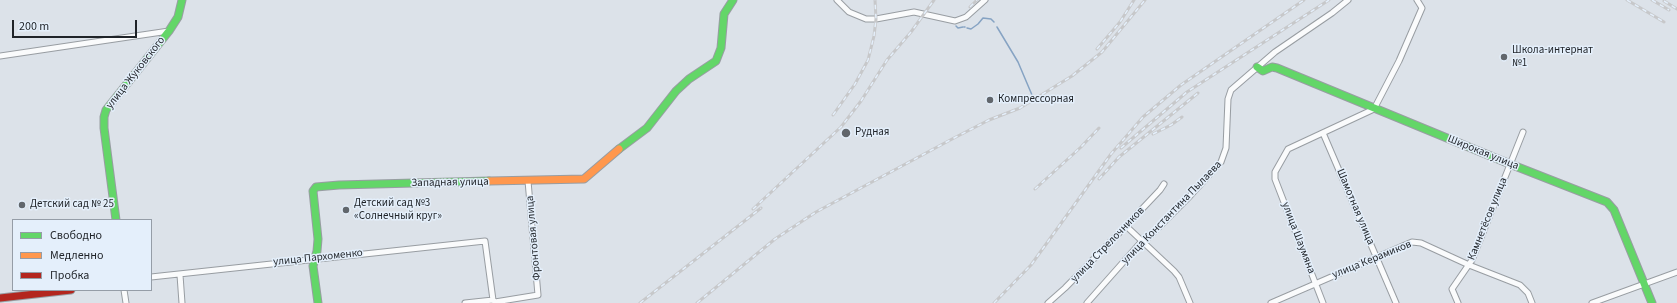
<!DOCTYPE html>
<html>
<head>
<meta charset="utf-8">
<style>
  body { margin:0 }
  #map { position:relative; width:1677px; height:303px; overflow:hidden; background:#dce2e9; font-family:"Source Sans 3",sans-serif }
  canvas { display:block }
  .legend { position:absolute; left:12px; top:219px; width:140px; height:72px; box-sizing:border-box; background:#e4effb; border:1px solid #959da7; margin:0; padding:5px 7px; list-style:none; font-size:12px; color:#1f2328 }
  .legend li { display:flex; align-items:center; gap:8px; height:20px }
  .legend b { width:20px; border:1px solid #959da7 }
  .scale { position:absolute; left:12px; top:20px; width:125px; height:18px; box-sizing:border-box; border:2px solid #1f2328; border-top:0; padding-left:5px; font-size:12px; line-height:14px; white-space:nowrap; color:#1f2328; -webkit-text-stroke:3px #e4effb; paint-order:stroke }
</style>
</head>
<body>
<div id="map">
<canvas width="1677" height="303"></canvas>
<ul class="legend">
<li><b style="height:5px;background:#63d668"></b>Свободно</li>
<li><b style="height:5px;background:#ff974d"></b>Медленно</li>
<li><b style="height:5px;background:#b3261e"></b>Пробка</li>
</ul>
<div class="scale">200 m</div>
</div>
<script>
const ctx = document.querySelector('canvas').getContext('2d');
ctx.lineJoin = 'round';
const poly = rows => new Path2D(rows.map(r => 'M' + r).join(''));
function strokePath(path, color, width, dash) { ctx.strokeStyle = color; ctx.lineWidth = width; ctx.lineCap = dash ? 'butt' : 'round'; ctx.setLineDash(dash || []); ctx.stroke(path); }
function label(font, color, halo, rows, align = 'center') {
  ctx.font = font + ' "Source Sans 3",sans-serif'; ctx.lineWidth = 3; ctx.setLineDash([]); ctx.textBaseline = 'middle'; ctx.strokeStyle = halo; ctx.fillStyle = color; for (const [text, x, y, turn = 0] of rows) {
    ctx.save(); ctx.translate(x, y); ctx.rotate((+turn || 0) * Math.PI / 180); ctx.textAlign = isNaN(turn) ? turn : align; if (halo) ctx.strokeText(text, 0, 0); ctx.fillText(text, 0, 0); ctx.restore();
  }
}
const stream = poly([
  [956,26,958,28,963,27],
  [964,27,965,27],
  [997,27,1018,62,1032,95],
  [967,28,971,29,978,24,983,18,991,19,994,22]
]);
const street = poly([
  [837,0,849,12,866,19,876,19,914,12,955,21,966,17,985,0],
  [0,56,169,31],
  [1323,133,1396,303],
  [1126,226,1174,271,1179,277,1190,303],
  [180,275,182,303],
  [151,277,485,241,493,300],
  [124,290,126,303],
  [465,303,493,300,495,302,538,295,528,181],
  [1048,303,1065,288,1126,226,1160,190,1164,184],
  [1087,303,1142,241,1149,237,1190,196,1221,162,1226,148,1228,99,1231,90,1275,52,1332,13,1348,0],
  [1271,303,1412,242,1421,243,1469,265,1520,285,1528,293,1532,303],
  [1323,303,1275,179,1275,172,1288,149,1374,109,1399,61,1422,8,1417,0],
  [1458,303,1452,289,1472,260,1523,132],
  [1592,303,1677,272]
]);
const fast = poly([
  [1257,67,1263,71,1272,67,1277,68,1510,164,1607,202,1614,210,1652,303],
  [619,149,647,128,676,91,689,79,716,61,721,48,724,14,733,0],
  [116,220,104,128,104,117,106,110,169,31,178,17,182,0],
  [318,303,313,266,317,251,318,239,313,191,316,187,339,185,489,181]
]);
const slow = poly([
  [489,181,584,179,619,149]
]);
const jam = poly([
  [0,298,71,290]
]);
const rail = poly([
  [1627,0,1664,22],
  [1652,0,1669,10],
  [1664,1,1677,9],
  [970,7,977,0],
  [1097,49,1120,22,1134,0],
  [833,115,855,84,868,60,874,36,876,19,875,0],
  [1153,134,1171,125,1182,117],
  [1121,148,1187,92,1329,0],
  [1099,179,1119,157,1198,93],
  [1035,189,1081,147,1099,128],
  [753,209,841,127,861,101,887,60,911,32,934,0],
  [640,303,761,208],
  [697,303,775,239,816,212,954,138,989,120,1020,108,1072,76,1102,52,1145,0],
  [994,303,1031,265,1111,154,1143,117,1181,85,1304,0]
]);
const markers = [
  [1504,57,4,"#61666c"],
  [990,100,4,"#61666c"],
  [846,133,5,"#61666c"],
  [22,205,4,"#61666c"],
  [346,210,4,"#61666c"]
];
const poiNames = [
  ["Школа-интернат",1512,51],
  ["№1",1512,64],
  ["Компрессорная",998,100],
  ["Рудная",855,133],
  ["Детский сад №3",354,204],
  ["«Солнечный круг»",354,217],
  ["Детский сад № 25",30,205]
];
const streetNames = [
  ["улица Жуковского",136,73,-52],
  ["Широкая улица",1483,153,22],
  ["Западная улица",450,183,-1],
  ["Шамотная улица",1355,207,67],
  ["улица Константина Пылаева",1172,213,-46],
  ["Камнетёсов улица",1488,219,-68],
  ["Фронтовая улица",534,238,-95],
  ["улица Шаумяна",1298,238,69],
  ["улица Стрелочников",1108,245,-46],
  ["улица Пархоменко",318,258,-6],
  ["улица Керамиков",1372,260,-22]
];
strokePath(stream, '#86a3c3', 1.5);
strokePath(street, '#989da2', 7);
strokePath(fast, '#989da2', 9);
strokePath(slow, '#989da2', 9);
strokePath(jam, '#989da2', 9);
strokePath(street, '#fafbfc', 5);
strokePath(fast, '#63d668', 7);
strokePath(slow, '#ff974d', 7);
strokePath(jam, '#b3261e', 7);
strokePath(rail, '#c7c8ca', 3);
strokePath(rail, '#e4effb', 1.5, [4.5]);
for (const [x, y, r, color] of markers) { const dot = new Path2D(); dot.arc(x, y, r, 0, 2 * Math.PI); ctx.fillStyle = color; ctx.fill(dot); strokePath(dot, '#e4effb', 1.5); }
label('11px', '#1f2328', '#e4effb', poiNames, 'left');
label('11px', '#1f2328', '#e4effb', streetNames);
</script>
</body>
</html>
